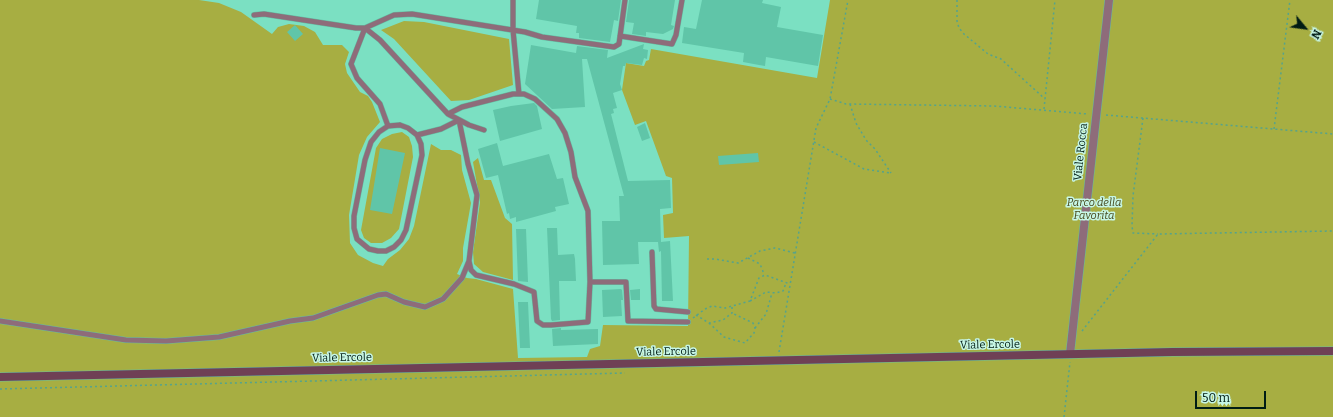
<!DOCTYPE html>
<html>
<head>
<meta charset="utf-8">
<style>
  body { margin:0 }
  #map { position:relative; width:1333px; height:417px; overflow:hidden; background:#7be0c2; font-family:Bitter,serif }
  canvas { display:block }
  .north { position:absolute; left:1285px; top:8px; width:40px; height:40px; -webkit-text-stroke:3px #c7f6e6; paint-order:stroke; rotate:119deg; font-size:11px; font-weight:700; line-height:16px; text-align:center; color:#001c14 }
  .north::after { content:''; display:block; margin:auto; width:14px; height:18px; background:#001c14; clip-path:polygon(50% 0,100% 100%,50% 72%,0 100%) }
  .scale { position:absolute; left:1195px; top:391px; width:71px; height:18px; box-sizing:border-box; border:2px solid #001c14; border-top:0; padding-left:5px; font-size:12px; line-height:14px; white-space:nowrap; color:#001c14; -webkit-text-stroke:3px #c7f6e6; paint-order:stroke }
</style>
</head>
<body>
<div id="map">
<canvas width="1333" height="417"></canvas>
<div class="north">N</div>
<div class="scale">50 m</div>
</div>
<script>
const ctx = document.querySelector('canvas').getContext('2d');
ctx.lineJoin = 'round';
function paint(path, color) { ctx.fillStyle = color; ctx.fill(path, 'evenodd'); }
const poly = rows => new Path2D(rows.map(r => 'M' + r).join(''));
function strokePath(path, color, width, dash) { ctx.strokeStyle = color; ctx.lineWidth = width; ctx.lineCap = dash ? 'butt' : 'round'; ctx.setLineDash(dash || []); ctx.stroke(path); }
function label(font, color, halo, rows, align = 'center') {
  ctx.font = font + ' Bitter,serif'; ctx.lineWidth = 3; ctx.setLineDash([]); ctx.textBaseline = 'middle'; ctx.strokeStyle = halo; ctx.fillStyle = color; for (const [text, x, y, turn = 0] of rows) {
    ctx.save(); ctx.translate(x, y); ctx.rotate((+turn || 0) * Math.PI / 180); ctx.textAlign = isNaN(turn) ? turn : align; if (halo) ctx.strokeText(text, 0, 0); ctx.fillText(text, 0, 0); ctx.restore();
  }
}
const green = poly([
  [0,0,199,0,219,3,241,12,272,34,278,27,289,24,304,26,315,32,323,45,342,45,349,52,345,64,347,73,360,92,368,96,372,102,380,122,367,137,359,155,349,215,350,243,358,255,373,263,383,266,388,259,400,250,409,239,414,226,431,144,441,150,451,150,461,155,462,170,471,203,463,248,463,261,457,274,467,278,476,279,513,289,518,358,587,357,590,349,600,346,603,325,688,326,689,236,664,238,663,215,673,213,672,178,666,176,646,121,635,125,622,90,626,63,644,66,646,61,649,60,651,49,817,78,830,0,1333,0,1333,417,0,417],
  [404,21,424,22,509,39,513,85,469,100,451,101,394,39,381,30],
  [402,132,409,137,412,146,413,157,399,229,391,238,382,243,371,243,364,238,361,230,376,148,382,139,392,134],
  [478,158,484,180,491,180,505,218,512,224,513,280,483,272,474,264,473,252,480,202,473,162]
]);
const building = poly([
  [539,0,621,0,618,21,614,20,610,42,579,38,579,33,576,33,577,26,536,19],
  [629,0,675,0,671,25,674,26,673,29,663,34,646,32,646,36,632,34,634,23,626,22],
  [702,0,763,0,762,3,781,7,777,27,823,35,818,66,766,57,765,66,759,65,743,62,744,53,682,43,684,27,696,29],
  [295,25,303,34,295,41,287,32],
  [630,42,644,44,643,49,648,50,647,59,644,58,642,65,626,63,625,66,623,66,620,84,622,90,613,93,617,108,613,109,614,113,611,114,628,181,670,180,671,208,660,209,661,242,670,241,673,301,662,301,661,251,659,252,658,242,638,242,639,264,603,265,602,221,620,221,619,196,624,196,587,59,582,59,585,107,552,109,525,84,531,45,576,53,577,46,608,50,607,58,644,44],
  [534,103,537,106,542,129,500,141,493,110,511,106],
  [645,123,650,138,642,141,637,127],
  [497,143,503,166,549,154,557,179,563,178,569,204,555,207,556,211,516,222,516,217,510,219,509,213,507,214,498,175,486,178,478,149],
  [380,148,405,153,392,214,370,210],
  [758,153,759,162,719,165,718,156],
  [547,228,557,228,558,255,574,254,575,259,576,281,559,281,560,320,552,321,551,319],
  [516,229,526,229,528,282,518,281],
  [621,289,622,290,623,300,621,300,622,316,603,317,602,290],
  [640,289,640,300,631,300,630,290],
  [518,302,528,302,530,348,520,348],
  [561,328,561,330,598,329,598,344,553,346,552,329]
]);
const path = poly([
  [957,0,957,21,959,28,964,34,988,54,1001,59,1045,99],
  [830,99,846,104,994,106,1088,114],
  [850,104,856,123,866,140,875,149,891,173],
  [1044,109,1055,0],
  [1106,115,1333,134],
  [1143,118,1133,196,1132,226,1133,233,1158,234],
  [1274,129,1290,0],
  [814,142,864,169,891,173],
  [748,258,760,264,764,274],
  [707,259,715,259,738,263,760,251,775,248,795,253],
  [750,301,766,292,776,293,783,291,786,283],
  [696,315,709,323,723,320,732,313,732,306],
  [693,318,705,309,712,306,725,308,750,301,759,278,765,275,790,284],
  [709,323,724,337,745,343,754,333,755,328,753,323,732,313],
  [755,328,766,314,772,293],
  [1082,331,1158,234,1333,231],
  [779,352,816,128,830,99,848,0],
  [0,389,625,373],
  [1064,417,1070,362]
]);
const lane = poly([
  [513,0,513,30,519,94],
  [254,15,264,14,356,28,365,28,394,15,412,14,525,32,542,37,614,47,619,44,625,0],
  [620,36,672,44,676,35,682,0],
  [448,114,462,107,513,94,524,94,535,99,557,119,565,133,571,152,575,177,588,211,590,282,626,282,628,321,688,322],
  [400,125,408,128,417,135,421,144,422,155,406,230,401,240,394,247,386,251,378,251,369,249,357,239,354,228,354,216,365,160,371,142,379,132,388,126,400,125],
  [388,126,380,104,357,78,351,64,365,28,380,40,448,114,469,125,484,130],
  [417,135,441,129,459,120,468,164,477,195,469,261,471,270,476,275,514,284,534,292,537,321,543,325,551,325,588,322,590,282],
  [652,252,654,306,656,309,688,312],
  [0,321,126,340,166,341,219,337,290,321,313,318,378,295,386,294,404,302,425,307,443,299,462,278,469,261]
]);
const street = poly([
  [1070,354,1109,0]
]);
const secondary = poly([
  [0,377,1172,352,1333,351]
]);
const streetNames = [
  ["Viale Rocca",1081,152,-84],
  ["Viale Ercole",990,345,-1],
  ["Viale Ercole",666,352,-1],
  ["Viale Ercole",342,358,-1]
];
const parkNames = [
  ["Parco della",1094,203],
  ["Favorita",1094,216]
];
paint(green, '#a7ae42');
paint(building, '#60c5a8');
strokePath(lane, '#65bda3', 6);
strokePath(street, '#65bda3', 9);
strokePath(secondary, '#65bda3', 9);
strokePath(path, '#55a38c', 1.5, [2, 3]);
strokePath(lane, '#8e6c7a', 5);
strokePath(street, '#8e6c7a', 8);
strokePath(secondary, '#6f4055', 8);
label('11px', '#001c14', '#c7f6e6', streetNames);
label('italic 11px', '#474a1e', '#c7f6e6', parkNames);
</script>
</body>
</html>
